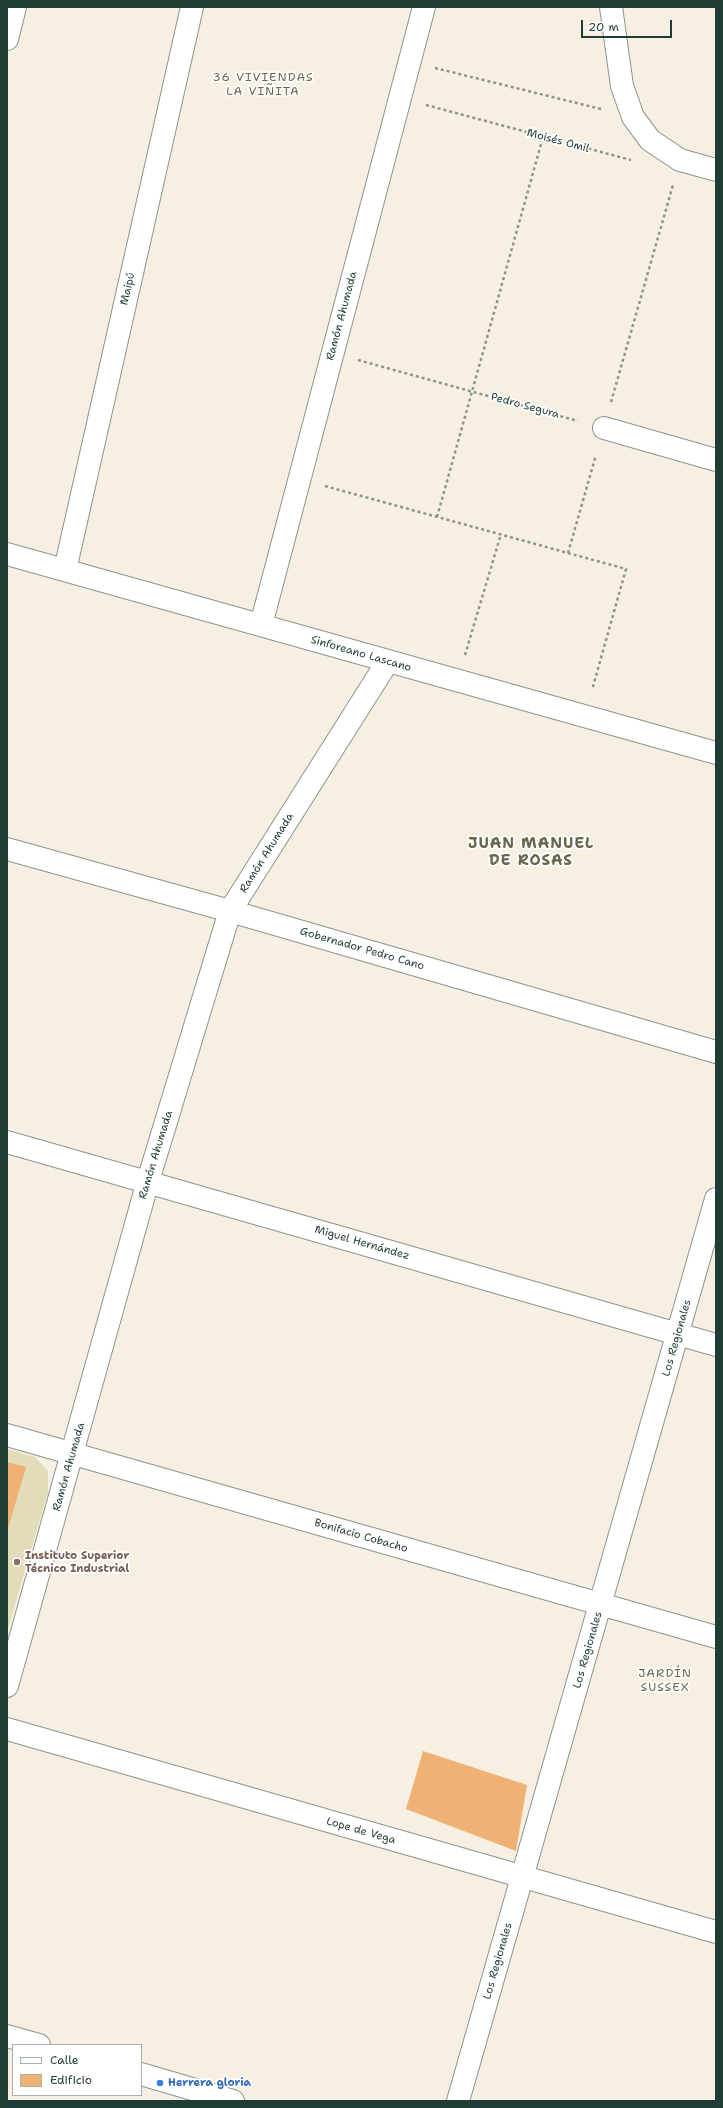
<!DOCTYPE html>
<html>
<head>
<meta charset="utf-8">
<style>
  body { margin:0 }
  #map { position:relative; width:723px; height:2108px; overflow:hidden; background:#f7f0e2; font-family:"Shantell Sans",sans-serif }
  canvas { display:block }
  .frame { position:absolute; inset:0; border:8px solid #1f3d34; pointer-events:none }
  .legend { position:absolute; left:12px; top:2044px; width:130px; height:52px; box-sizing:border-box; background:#fff; border:1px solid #a5b1ae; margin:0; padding:5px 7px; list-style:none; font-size:12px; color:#1f3d34 }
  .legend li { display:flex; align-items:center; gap:8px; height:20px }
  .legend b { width:20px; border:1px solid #a5b1ae }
  .scale { position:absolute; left:581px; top:20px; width:91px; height:18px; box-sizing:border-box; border:2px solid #1f3d34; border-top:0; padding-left:5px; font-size:12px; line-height:14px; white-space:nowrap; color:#1f3d34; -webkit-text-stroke:3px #fff; paint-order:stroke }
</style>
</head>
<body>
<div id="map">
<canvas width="723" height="2108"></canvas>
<div class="frame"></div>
<ul class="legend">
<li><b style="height:5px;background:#fff"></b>Calle</li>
<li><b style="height:11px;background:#f0b175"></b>Edificio</li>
</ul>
<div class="scale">20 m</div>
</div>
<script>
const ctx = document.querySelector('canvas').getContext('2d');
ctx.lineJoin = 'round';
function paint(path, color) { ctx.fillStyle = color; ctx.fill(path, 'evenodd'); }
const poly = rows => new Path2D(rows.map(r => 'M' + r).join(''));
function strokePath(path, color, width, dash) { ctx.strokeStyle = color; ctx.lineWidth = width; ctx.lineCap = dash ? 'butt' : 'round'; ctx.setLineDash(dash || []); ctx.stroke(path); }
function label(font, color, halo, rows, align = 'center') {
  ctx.font = font + ' "Shantell Sans",sans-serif'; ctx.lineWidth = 3.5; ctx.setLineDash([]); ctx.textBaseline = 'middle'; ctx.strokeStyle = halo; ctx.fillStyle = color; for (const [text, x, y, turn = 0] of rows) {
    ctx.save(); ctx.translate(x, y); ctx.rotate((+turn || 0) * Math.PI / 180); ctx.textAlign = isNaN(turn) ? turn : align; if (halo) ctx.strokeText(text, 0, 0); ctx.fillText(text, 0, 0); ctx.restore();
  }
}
const built = poly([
  [7,1449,35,1457,48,1471,48,1492,7,1632]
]);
const building = poly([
  [7,1462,26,1467,7,1532],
  [423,1751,527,1785,516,1851,406,1809]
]);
const path = poly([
  [435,68,601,109],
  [426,105,631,160],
  [358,360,578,421],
  [611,402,673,185],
  [325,486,626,569,592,690],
  [437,517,543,137],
  [568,553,596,455],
  [465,655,501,534]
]);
const minor = poly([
  [611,7,622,86,633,117,650,140,680,160,716,170],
  [7,39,15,7],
  [604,428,716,460],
  [7,554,716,753],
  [65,570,192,7],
  [261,625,424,7],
  [7,849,230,911,716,1052],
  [7,1142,716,1345],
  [7,1435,716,1637],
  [7,1686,148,1181,230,911,388,661],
  [7,1729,716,1932],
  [7,2036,39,2045],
  [141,2074,233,2101],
  [458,2101,716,1199]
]);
const markers = [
  [17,1562,4,"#8d6e63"],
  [160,2083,4,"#3f7fe0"]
];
const streetNames = [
  ["Moisés Omil",558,141,15],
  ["Maipú",128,289,-77],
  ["Ramón Ahumada",342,316,-75],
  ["Pedro Segura",525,406,15],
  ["Sinforeano Lascano",361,654,16],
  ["Ramón Ahumada",267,853,-58],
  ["Gobernador Pedro Cano",362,949,16],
  ["Ramón Ahumada",156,1155,-73],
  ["Miguel Hernández",362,1243,16],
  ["Los Regionales",677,1338,-74],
  ["Ramón Ahumada",69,1467,-74],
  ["Bonifacio Cobacho",361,1536,16],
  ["Los Regionales",588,1650,-74],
  ["Lope de Vega",361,1831,16],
  ["Los Regionales",498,1961,-74]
];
const educationNames = [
  ["Instituto Superior",25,1556],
  ["Técnico Industrial",25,1569]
];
const shopNames = [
  ["Herrera gloria",168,2083]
];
const neighbourhoodNames = [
  ["36 VIVIENDAS",263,78],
  ["LA VIÑITA",263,92],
  ["JARDÍN",665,1674],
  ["SUSSEX",665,1688]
];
const districtNames = [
  ["JUAN MANUEL",531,844],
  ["DE ROSAS",531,861]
];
paint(built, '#e2dcba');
paint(building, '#f0b175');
strokePath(minor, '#8b968b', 24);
strokePath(path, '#8b968b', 2.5, [3, 3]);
strokePath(minor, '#fff', 22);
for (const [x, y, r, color] of markers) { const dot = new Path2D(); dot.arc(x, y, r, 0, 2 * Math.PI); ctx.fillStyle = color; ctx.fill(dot); strokePath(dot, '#fff', 1.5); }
label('11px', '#1f3d34', '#fff', streetNames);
label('bold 11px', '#785e54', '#fff', educationNames, 'left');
label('bold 11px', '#366cbe', '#fff', shopNames, 'left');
ctx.letterSpacing = '1px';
label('12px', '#68664b', '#fff', neighbourhoodNames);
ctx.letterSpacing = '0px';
ctx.letterSpacing = '1px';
label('bold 15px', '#68664b', '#fff', districtNames);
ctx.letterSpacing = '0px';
</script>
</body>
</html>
